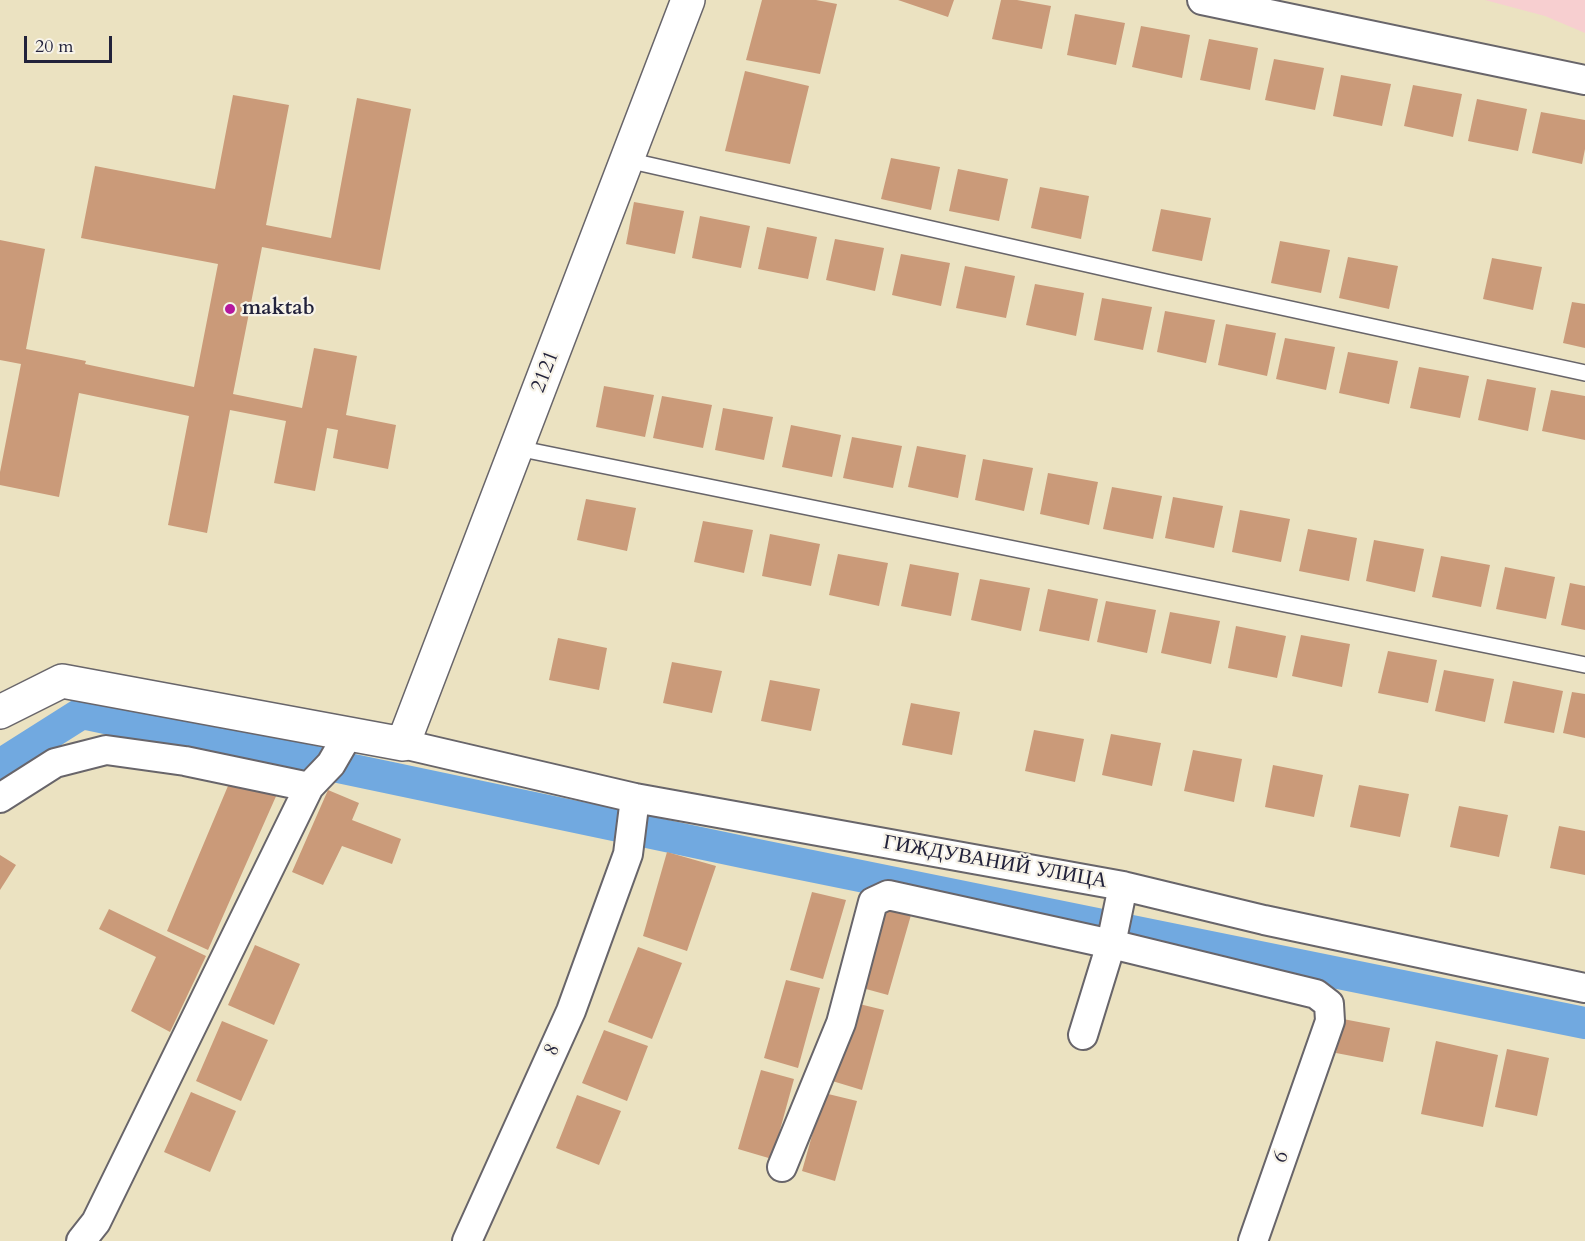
<!DOCTYPE html>
<html>
<head>
<meta charset="utf-8">
<style>
  body { margin:0 }
  #map { position:relative; width:1585px; height:1241px; overflow:hidden; background:#ebe2c1; font-family:Cardo,serif }
  canvas { display:block }
  .scale { position:absolute; left:24px; top:36px; width:88px; height:27px; box-sizing:border-box; border:3px solid #22223b; border-top:0; padding-left:8px; font-size:18px; line-height:21px; white-space:nowrap; color:#22223b; -webkit-text-stroke:4px #f7f3e8; paint-order:stroke }
</style>
</head>
<body>
<div id="map">
<canvas width="1585" height="1241"></canvas>
<div class="scale">20 m</div>
</div>
<script>
const ctx = document.querySelector('canvas').getContext('2d');
ctx.lineJoin = 'round';
function paint(path, color) { ctx.fillStyle = color; ctx.fill(path, 'evenodd'); }
const poly = rows => new Path2D(rows.map(r => 'M' + r).join(''));
function strokePath(path, color, width, dash) { ctx.strokeStyle = color; ctx.lineWidth = width; ctx.lineCap = dash ? 'butt' : 'round'; ctx.setLineDash(dash || []); ctx.stroke(path); }
function label(font, color, halo, rows, align = 'center') {
  ctx.font = font + ' Cardo,serif'; ctx.lineWidth = 4.5; ctx.setLineDash([]); ctx.textBaseline = 'middle'; ctx.strokeStyle = halo; ctx.fillStyle = color; for (const [text, x, y, turn = 0] of rows) {
    ctx.save(); ctx.translate(x, y); ctx.rotate((+turn || 0) * Math.PI / 180); ctx.textAlign = isNaN(turn) ? turn : align; if (halo) ctx.strokeText(text, 0, 0); ctx.fillText(text, 0, 0); ctx.restore();
  }
}
const built = poly([
  [1485,0,1585,0,1585,33,1545,16]
]);
const canal = poly([
  [0,765,82,713,752,854,1585,1023]
]);
const building = poly([
  [762,0,816,0,837,4,820,74,746,60],
  [898,0,954,0,948,17],
  [1001,0,1017,0,1051,6,1042,49,992,39],
  [1075,14,1125,23,1116,65,1067,55],
  [1141,26,1190,35,1182,78,1132,67],
  [1209,39,1258,48,1250,90,1200,80],
  [1274,59,1324,68,1315,110,1265,100],
  [745,71,809,86,790,164,725,151],
  [1341,75,1391,84,1382,126,1333,116],
  [1413,85,1462,94,1453,137,1404,126],
  [233,95,289,105,266,225,331,238,357,98,411,109,380,270,262,247,233,394,302,408,314,348,357,356,346,415,396,425,388,469,333,458,338,430,327,428,315,491,274,483,286,421,230,410,207,533,168,525,189,416,79,393,59,497,0,485,0,472,21,364,0,360,0,240,45,249,26,349,86,361,85,364,194,387,218,264,81,238,95,166,215,189],
  [1477,99,1527,109,1518,151,1468,141],
  [1541,112,1585,120,1585,149,1582,164,1532,153],
  [891,158,940,167,931,210,881,199],
  [958,169,1008,179,999,221,949,211],
  [1040,187,1089,196,1081,239,1031,228],
  [634,202,684,211,675,254,626,244],
  [1161,209,1211,218,1202,261,1152,251],
  [700,216,750,226,741,268,692,258],
  [767,227,817,237,808,279,758,269],
  [835,239,884,248,875,291,826,280],
  [1280,241,1330,250,1321,293,1271,283],
  [901,254,950,263,941,306,892,295],
  [1348,257,1398,266,1389,309,1339,298],
  [1492,258,1542,267,1533,310,1483,299],
  [965,266,1015,276,1006,318,956,308],
  [1035,284,1084,293,1076,336,1026,325],
  [1102,298,1152,307,1143,350,1094,340],
  [1572,302,1585,304,1585,348,1563,343],
  [1165,311,1215,320,1206,363,1157,352],
  [1226,324,1276,333,1267,376,1218,365],
  [1285,338,1335,347,1326,390,1276,379],
  [1348,352,1398,361,1389,404,1339,393],
  [1419,367,1469,376,1460,418,1410,408],
  [1487,379,1536,388,1528,431,1478,420],
  [604,386,654,395,645,437,596,427],
  [1551,390,1585,396,1585,440,1542,431],
  [662,396,712,405,703,448,653,438],
  [723,408,773,417,764,460,715,450],
  [791,425,841,435,832,477,782,467],
  [852,437,902,446,893,488,843,478],
  [917,446,966,455,958,498,908,487],
  [983,459,1033,468,1024,511,975,500],
  [1048,473,1098,482,1089,525,1040,514],
  [1112,487,1162,496,1153,539,1103,529],
  [1173,497,1223,506,1214,548,1165,538],
  [586,499,636,508,627,551,577,540],
  [1240,510,1290,519,1281,562,1232,552],
  [703,521,753,530,744,573,694,562],
  [1308,529,1357,538,1349,581,1299,571],
  [770,534,820,544,811,586,762,576],
  [1374,540,1424,549,1415,592,1366,581],
  [838,554,888,563,879,606,829,595],
  [1441,556,1490,565,1481,607,1432,597],
  [910,564,959,573,951,616,901,606],
  [1505,567,1555,577,1546,619,1496,609],
  [980,579,1030,588,1021,631,971,620],
  [1570,583,1585,586,1585,630,1561,625],
  [1048,589,1098,599,1089,641,1039,631],
  [1106,601,1156,610,1147,653,1097,642],
  [1170,612,1220,621,1211,664,1161,653],
  [1236,626,1286,636,1277,678,1228,668],
  [1301,635,1350,644,1342,687,1292,676],
  [558,638,607,648,599,690,549,680],
  [1388,651,1437,660,1428,703,1378,693],
  [672,662,722,671,712,713,663,703],
  [1444,670,1494,679,1485,722,1435,711],
  [770,680,820,689,811,731,761,721],
  [1513,681,1563,691,1554,733,1504,723],
  [1572,692,1585,694,1585,738,1563,733],
  [911,703,960,712,952,755,902,745],
  [1034,730,1084,739,1075,782,1025,771],
  [1111,734,1161,743,1152,786,1102,775],
  [1193,750,1242,759,1234,802,1184,791],
  [1273,765,1323,775,1314,817,1265,807],
  [233,774,277,794,208,950,167,931],
  [1359,785,1409,794,1400,837,1350,827],
  [328,790,359,803,352,820,401,839,392,864,342,846,323,885,292,872],
  [1459,806,1508,815,1499,857,1450,847],
  [1559,826,1585,831,1585,875,1550,868],
  [667,852,716,866,687,951,643,936],
  [0,855,16,865,0,890],
  [812,892,846,900,823,979,790,970],
  [877,907,911,915,888,995,855,986],
  [109,909,206,956,170,1032,131,1011,156,957,99,929],
  [255,945,300,964,274,1025,228,1005],
  [638,947,682,963,652,1039,608,1022],
  [786,980,820,988,798,1068,764,1058],
  [851,1002,884,1010,862,1090,829,1080],
  [1343,1019,1390,1028,1383,1062,1336,1053],
  [222,1021,268,1040,241,1101,196,1081],
  [604,1030,648,1046,627,1101,582,1083],
  [1436,1041,1498,1055,1483,1127,1421,1114],
  [1507,1049,1549,1058,1537,1116,1495,1107],
  [761,1070,794,1079,772,1159,738,1149],
  [191,1092,236,1111,210,1172,164,1152],
  [824,1093,857,1101,835,1181,802,1171],
  [577,1095,621,1111,599,1165,556,1148]
]);
const service = poly([
  [627,160,1166,282,1585,373],
  [517,448,1585,665]
]);
const minor = poly([
  [1202,0,1585,80],
  [403,744,635,798,1123,886,1264,920,1585,988],
  [309,787,331,764,342,745,343,734],
  [0,798,55,763,106,750,185,761,309,787,96,1222,81,1241],
  [1083,1035,1111,944,1123,886],
  [782,1167,841,1023,873,902,888,895,1111,944,1316,994,1329,1004,1330,1021,1253,1241],
  [467,1241,571,1011,628,854,635,798]
]);
const tertiary = poly([
  [0,712,62,681,403,744,688,0]
]);
const markers = [
  [230,309,6,"#b5179e"]
];
const poiNames = [
  ["maktab",242,309]
];
const streetNames = [
  ["2121",546,372,-69],
  ["ГИЖДУВАНИЙ УЛИЦА",995,863,10],
  ["8",553,1050,-66],
  ["6",1282,1157,-71]
];
paint(built, '#f7cfd0');
strokePath(canal, '#71a9e0', 32);
paint(building, '#ca9a79');
strokePath(service, '#68656a', 18);
strokePath(minor, '#68656a', 32);
strokePath(tertiary, '#68656a', 36);
strokePath(service, '#fff', 15);
strokePath(minor, '#fff', 28);
strokePath(tertiary, '#fff', 33);
for (const [x, y, r, color] of markers) { const dot = new Path2D(); dot.arc(x, y, r, 0, 2 * Math.PI); ctx.fillStyle = color; ctx.fill(dot); strokePath(dot, '#f7f3e8', 2); }
label('bold 21px', '#22223b', '#f7f3e8', poiNames, 'left');
label('21px', '#22223b', '#f7f3e8', streetNames);
</script>
</body>
</html>
